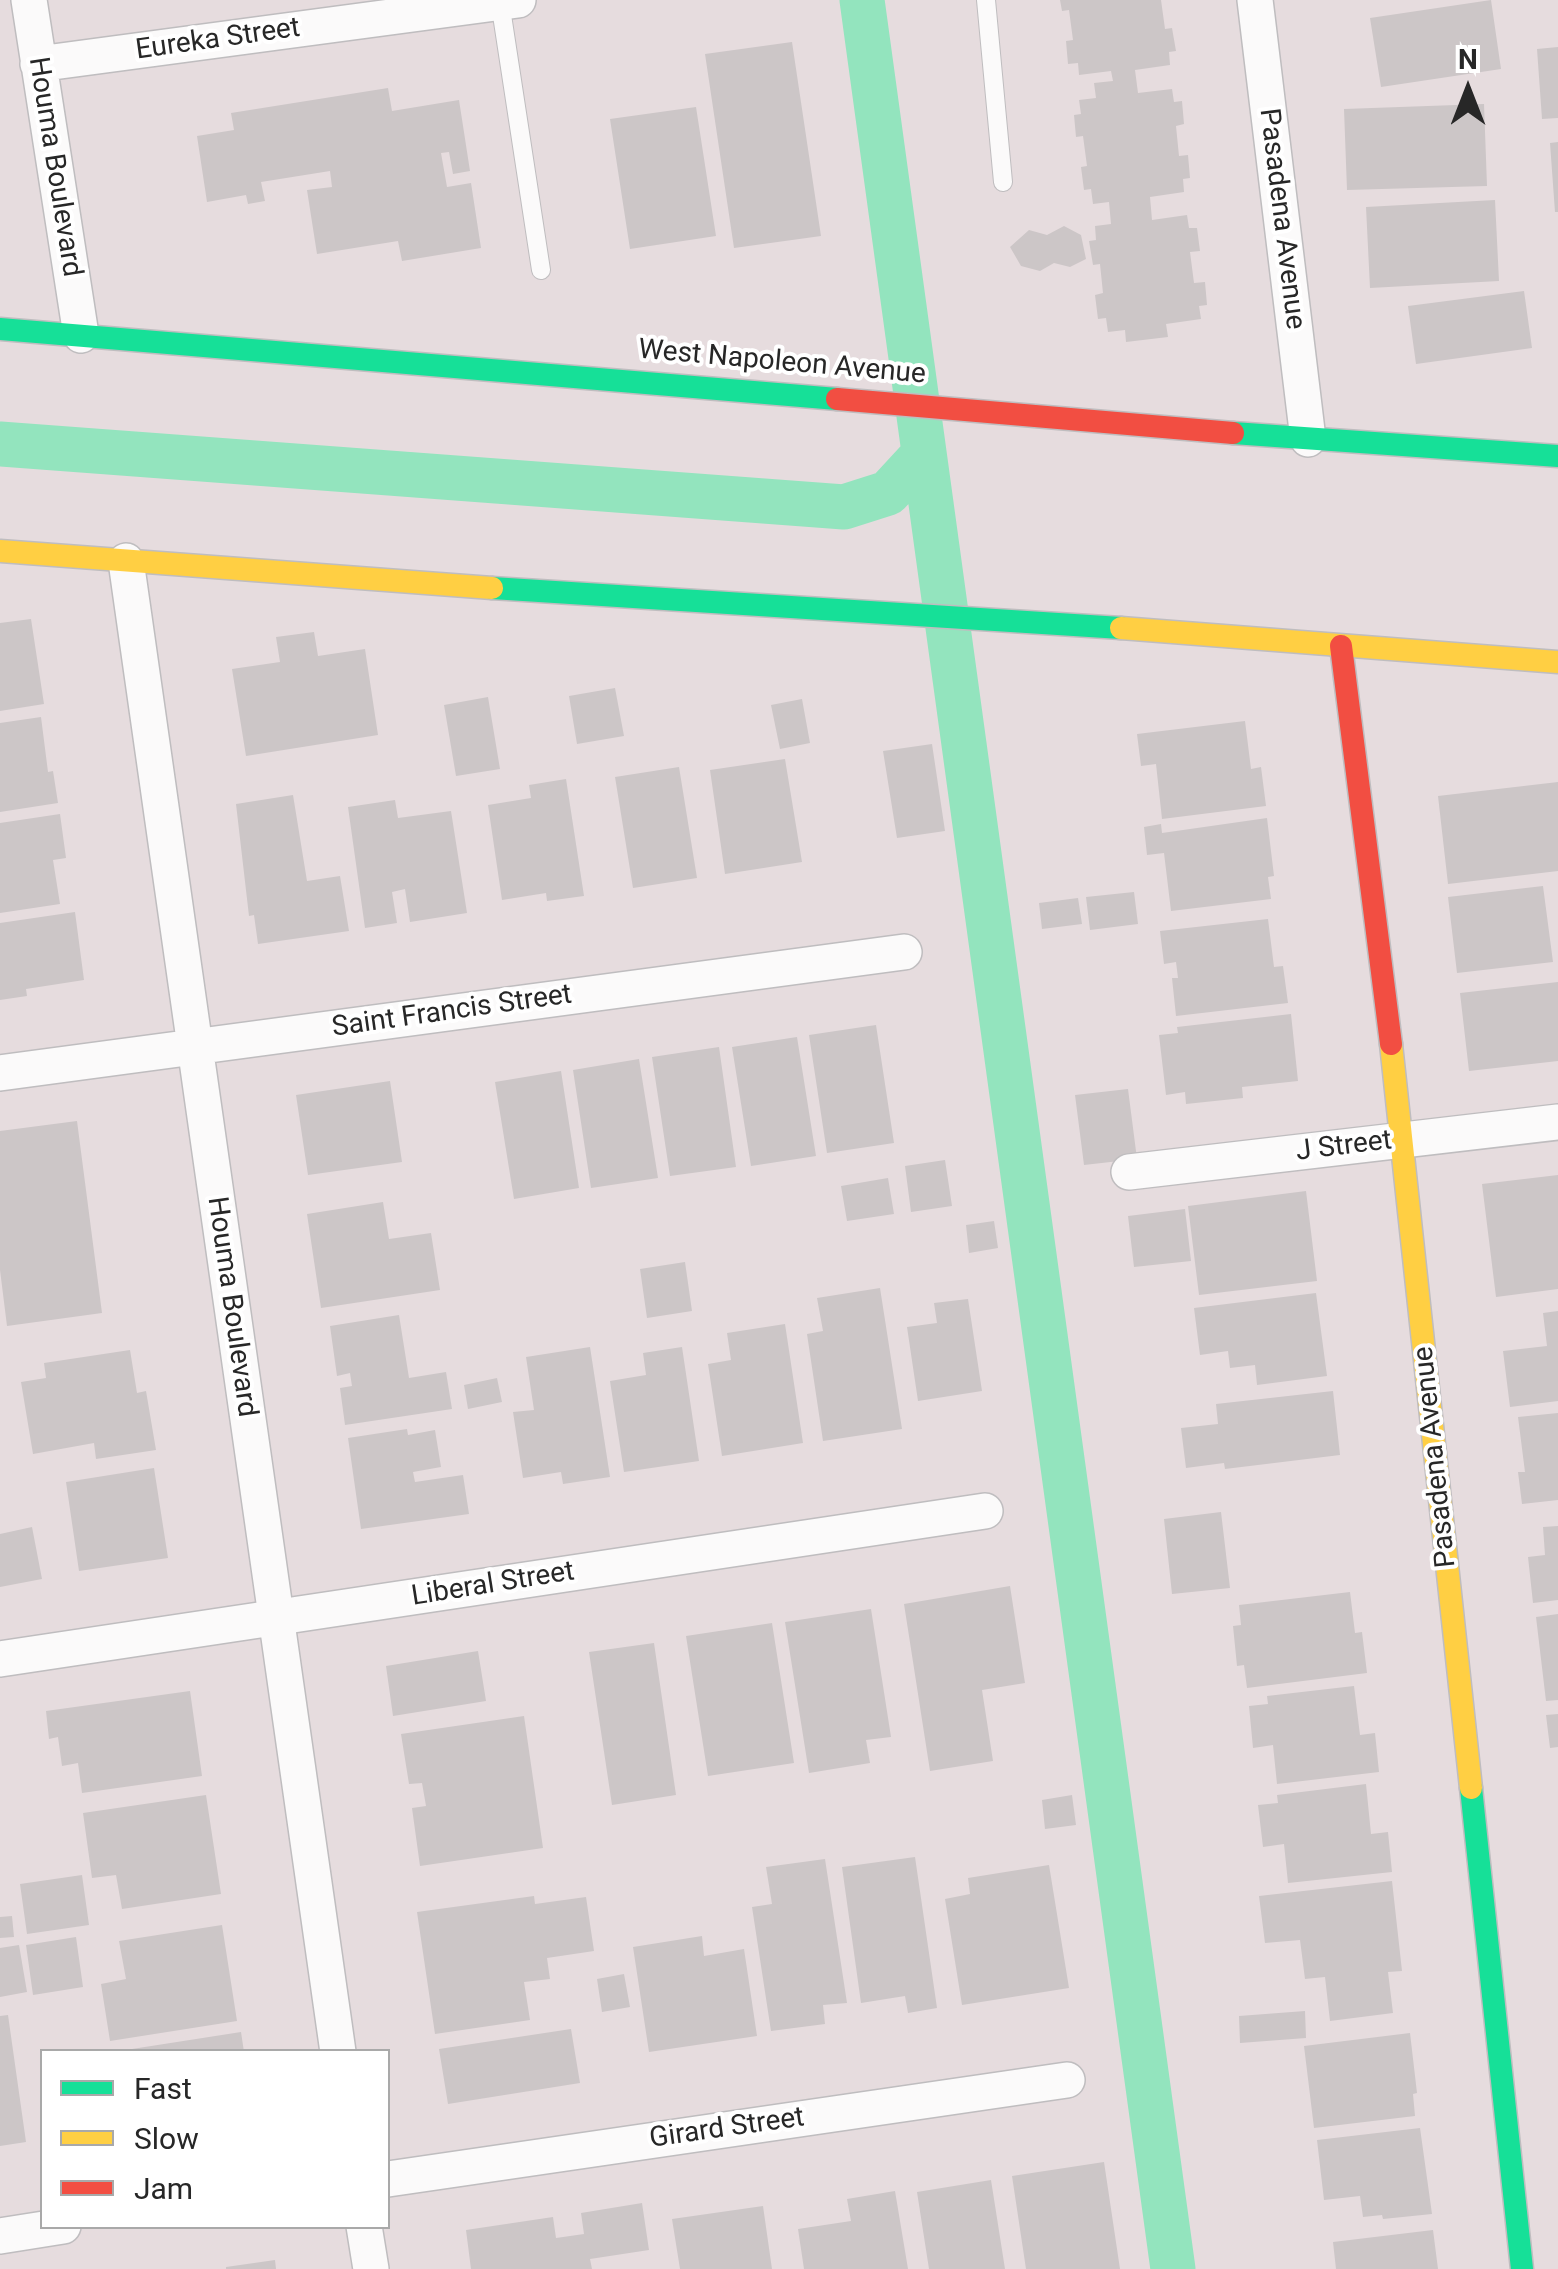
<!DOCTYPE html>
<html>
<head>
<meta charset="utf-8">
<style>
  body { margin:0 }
  #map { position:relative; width:1558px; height:2269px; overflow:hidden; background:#e6dcde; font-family:Roboto,sans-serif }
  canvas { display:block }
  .legend { position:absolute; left:40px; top:2049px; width:350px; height:180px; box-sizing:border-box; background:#fff; border:2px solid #a9a9a9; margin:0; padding:12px 18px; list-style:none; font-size:30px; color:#272727 }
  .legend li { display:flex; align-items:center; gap:20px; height:50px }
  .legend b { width:50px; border:2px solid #a9a9a9 }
  .north { position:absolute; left:1418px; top:40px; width:100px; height:100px; -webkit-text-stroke:8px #fff; paint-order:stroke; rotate:0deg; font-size:28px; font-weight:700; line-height:40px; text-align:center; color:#272727 }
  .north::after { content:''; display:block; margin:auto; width:35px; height:45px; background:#272727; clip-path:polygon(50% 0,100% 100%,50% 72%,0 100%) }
</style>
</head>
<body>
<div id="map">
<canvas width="1558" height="2269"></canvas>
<ul class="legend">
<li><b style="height:12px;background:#16e098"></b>Fast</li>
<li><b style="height:12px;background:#ffcf43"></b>Slow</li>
<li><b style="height:12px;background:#f24e42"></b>Jam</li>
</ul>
<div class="north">N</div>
</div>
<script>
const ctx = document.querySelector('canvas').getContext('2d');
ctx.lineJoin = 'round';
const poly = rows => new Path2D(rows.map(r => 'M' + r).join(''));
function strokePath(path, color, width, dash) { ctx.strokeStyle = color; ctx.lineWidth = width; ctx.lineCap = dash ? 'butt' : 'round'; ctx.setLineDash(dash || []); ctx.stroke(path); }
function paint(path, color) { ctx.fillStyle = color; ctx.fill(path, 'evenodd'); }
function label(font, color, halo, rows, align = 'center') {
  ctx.font = font + ' Roboto,sans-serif'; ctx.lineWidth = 8; ctx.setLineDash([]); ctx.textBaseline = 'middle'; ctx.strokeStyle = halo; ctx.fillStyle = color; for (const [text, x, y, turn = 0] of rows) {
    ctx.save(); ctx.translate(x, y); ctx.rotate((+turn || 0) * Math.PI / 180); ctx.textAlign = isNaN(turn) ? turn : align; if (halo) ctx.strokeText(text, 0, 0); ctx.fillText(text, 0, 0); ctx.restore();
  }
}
const canal = poly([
  [862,0,1173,2269],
  [0,444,844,507,888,493,924,454]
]);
const building = poly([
  [1060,0,1161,0,1165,29,1172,28,1176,51,1169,52,1170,65,1135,70,1138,93,1172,89,1174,102,1182,101,1184,124,1176,126,1179,156,1188,155,1190,178,1183,179,1184,192,1150,197,1152,220,1187,215,1189,228,1197,228,1200,251,1190,252,1194,283,1205,282,1207,305,1199,306,1201,319,1166,324,1168,337,1126,342,1125,330,1108,332,1106,318,1098,319,1095,295,1103,293,1100,264,1093,265,1089,241,1096,240,1095,226,1111,224,1109,202,1093,204,1091,189,1084,190,1081,167,1087,166,1083,136,1076,137,1074,115,1081,114,1079,100,1096,98,1094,83,1113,81,1111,71,1079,75,1078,63,1068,64,1066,41,1073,40,1069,10,1062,11],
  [1491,0,1501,69,1381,87,1370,18],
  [792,42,821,236,734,248,705,54],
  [1558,47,1558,118,1542,119,1537,49],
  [388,88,392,111,459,100,470,171,453,174,449,152,441,153,447,187,471,183,481,248,402,261,398,241,317,254,307,190,332,187,330,171,261,182,265,201,248,204,246,195,207,202,197,136,234,130,231,113],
  [1484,104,1487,186,1347,190,1344,109],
  [696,107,716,236,630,249,610,119],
  [1558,142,1558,212,1555,212,1550,143],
  [1495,200,1499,281,1370,288,1366,207],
  [1064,226,1081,235,1086,259,1070,267,1054,263,1040,271,1021,266,1010,247,1029,230,1047,235],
  [1524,291,1532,348,1416,364,1408,306],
  [31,619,44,704,0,711,0,623],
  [314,632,318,656,365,649,378,735,246,756,232,669,280,662,276,637],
  [615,688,624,736,577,744,569,696],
  [488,697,500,769,456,776,444,705],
  [802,699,810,743,780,749,771,705],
  [41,717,48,772,53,771,58,803,0,812,0,723],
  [1245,721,1251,769,1261,767,1266,806,1162,819,1156,764,1141,766,1137,734],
  [932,744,945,831,897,838,883,751],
  [785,759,802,862,725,874,710,770],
  [679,767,697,878,633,888,615,777],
  [566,779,584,896,547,901,546,893,502,900,488,805,531,798,529,785],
  [1558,782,1558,871,1448,884,1438,796],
  [293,795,307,881,340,876,349,931,258,944,254,915,249,916,236,804],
  [395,800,398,818,451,811,467,913,410,922,405,889,392,892,397,923,365,928,348,807],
  [60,814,66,858,53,860,60,904,0,913,0,823],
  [1267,818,1274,876,1268,877,1271,899,1171,911,1164,853,1147,855,1144,827,1161,824,1162,833],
  [1543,886,1553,962,1457,973,1448,897],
  [1134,892,1138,924,1090,930,1086,897],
  [1078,898,1082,924,1042,929,1039,903],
  [75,912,84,980,26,989,27,996,0,1000,0,923],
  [1268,919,1274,967,1283,966,1288,1003,1176,1016,1172,978,1178,978,1176,962,1164,964,1160,931],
  [1558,982,1558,1061,1469,1071,1460,993],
  [1291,1014,1298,1081,1242,1087,1243,1098,1186,1104,1185,1092,1166,1095,1159,1035,1178,1033,1177,1027],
  [876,1025,894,1143,827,1153,809,1035],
  [797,1037,816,1156,751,1166,732,1047],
  [719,1047,736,1167,670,1176,652,1057],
  [639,1059,658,1178,591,1188,573,1070],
  [561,1071,579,1188,514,1199,495,1082],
  [390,1081,402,1162,308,1175,296,1095],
  [1128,1089,1137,1159,1084,1165,1075,1095],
  [77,1121,102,1313,7,1326,0,1270,0,1131],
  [945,1160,952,1206,911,1212,905,1166],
  [1558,1175,1558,1289,1496,1297,1482,1184],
  [888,1178,894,1214,847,1221,841,1186],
  [1306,1191,1317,1281,1199,1295,1188,1206],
  [383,1202,389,1239,431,1233,440,1290,321,1308,307,1214],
  [1185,1209,1191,1261,1134,1267,1128,1216],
  [994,1221,998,1248,969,1253,966,1225],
  [685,1262,692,1311,647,1318,640,1269],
  [880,1288,902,1429,823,1441,807,1334,823,1331,817,1298],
  [1316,1293,1327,1376,1257,1385,1255,1365,1230,1368,1228,1351,1200,1355,1194,1308],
  [968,1299,982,1391,918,1401,907,1327,937,1323,934,1303],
  [1558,1311,1558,1401,1510,1407,1503,1351,1547,1346,1543,1313],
  [399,1315,409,1378,446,1372,452,1409,345,1425,340,1388,352,1386,350,1373,337,1376,330,1326],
  [785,1324,803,1443,722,1456,708,1364,731,1360,727,1333],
  [590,1347,610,1477,563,1484,561,1472,523,1478,513,1412,534,1410,526,1357],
  [682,1347,699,1461,624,1472,610,1381,646,1375,643,1353],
  [130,1350,137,1393,146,1391,156,1450,96,1459,94,1443,33,1454,21,1382,46,1378,44,1363],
  [497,1378,502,1402,468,1409,464,1385],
  [1333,1391,1340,1455,1225,1469,1224,1463,1186,1468,1181,1428,1218,1424,1216,1404],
  [1558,1413,1558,1500,1522,1504,1518,1472,1525,1472,1518,1417],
  [407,1429,408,1435,435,1430,441,1467,413,1472,415,1482,463,1475,469,1514,361,1529,348,1438],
  [154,1468,168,1558,79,1571,66,1482],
  [1221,1512,1230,1588,1172,1594,1164,1519],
  [1558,1526,1558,1600,1533,1603,1528,1557,1545,1555,1543,1527],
  [32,1527,42,1579,0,1587,0,1534],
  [1010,1586,1025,1683,982,1690,993,1761,930,1771,904,1604],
  [1350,1592,1355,1633,1362,1632,1367,1673,1247,1688,1244,1665,1237,1666,1233,1626,1241,1625,1239,1605],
  [871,1609,891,1737,866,1740,870,1763,809,1773,785,1622],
  [1558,1614,1558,1700,1546,1701,1536,1617],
  [772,1623,794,1763,708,1776,686,1636],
  [654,1643,676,1795,612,1805,589,1652],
  [478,1651,486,1701,393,1716,386,1666],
  [1354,1686,1360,1735,1375,1733,1379,1772,1277,1784,1273,1745,1253,1748,1249,1706,1268,1704,1267,1696],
  [190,1691,202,1776,82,1793,78,1763,62,1766,58,1737,49,1739,46,1711],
  [1558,1714,1558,1747,1550,1748,1546,1715],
  [524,1716,543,1848,420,1866,412,1808,426,1806,422,1783,409,1784,401,1734],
  [1366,1784,1371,1834,1388,1832,1392,1872,1288,1883,1284,1844,1263,1847,1258,1805,1278,1803,1277,1795],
  [206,1795,221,1894,122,1909,116,1875,92,1878,83,1813],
  [1072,1795,1076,1825,1045,1829,1042,1800],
  [915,1857,937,2008,908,2013,905,1996,861,2003,842,1867],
  [825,1859,847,2003,823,2005,825,2024,771,2031,752,1907,772,1904,766,1867],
  [1049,1865,1069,1988,962,2005,945,1899,970,1894,968,1878],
  [82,1875,89,1925,27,1934,20,1884],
  [1392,1881,1402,1971,1388,1972,1393,2013,1330,2021,1325,1977,1305,1979,1300,1940,1265,1943,1259,1896],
  [534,1896,535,1904,586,1897,594,1951,547,1958,550,1979,524,1982,530,2020,435,2034,417,1912],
  [12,1916,14,1937,0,1938,0,1917],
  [222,1925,237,2021,110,2041,101,1984,126,1979,119,1941],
  [702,1936,704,1956,744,1949,757,2036,649,2052,633,1947],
  [76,1937,83,1987,33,1995,26,1945],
  [19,1945,27,1992,0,1997,0,1948],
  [624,1974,630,2007,602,2012,597,1979],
  [1305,2011,1306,2038,1240,2043,1239,2016],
  [8,2015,26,2142,0,2146,0,2016],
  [571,2029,580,2083,448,2104,439,2049],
  [241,2032,244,2052,132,2052,132,2049],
  [1410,2033,1417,2093,1413,2094,1415,2116,1314,2128,1304,2046],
  [1420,2128,1432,2214,1383,2219,1382,2215,1363,2217,1360,2196,1324,2200,1317,2140],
  [1104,2162,1120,2269,1026,2269,1012,2176],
  [991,2180,1005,2269,929,2269,917,2192],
  [895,2191,908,2269,804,2269,798,2229,851,2221,847,2199],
  [642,2203,649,2250,590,2259,592,2269,471,2269,466,2230,553,2217,556,2238,584,2234,581,2213],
  [763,2206,772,2269,680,2269,672,2219],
  [1433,2230,1438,2269,1336,2269,1333,2242],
  [275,2260,276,2269,226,2269,226,2267]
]);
const lane = poly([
  [986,0,1003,182],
  [500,2,541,270]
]);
const street = poly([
  [29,0,81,335],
  [1255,0,1308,439],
  [38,64,518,0],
  [126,561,338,2052],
  [0,1073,904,952],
  [1129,1172,1558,1122],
  [0,1659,985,1511],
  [388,2179,1067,2080],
  [364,2226,371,2269],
  [0,2236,63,2226]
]);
const fast = poly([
  [0,329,837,399],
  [1233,433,1558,456],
  [492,588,1121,628],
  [1471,1788,1522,2269]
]);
const slow = poly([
  [0,551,492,588],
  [1121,628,1558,662],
  [1391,1044,1471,1788]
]);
const jam = poly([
  [837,399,1233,433],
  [1341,646,1391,1044]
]);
const streetNames = [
  ["Eureka Street",218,40,-8],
  ["Houma Boulevard",54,167,81],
  ["Pasadena Avenue",1281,219,83],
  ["West Napoleon Avenue",782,363,5],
  ["Saint Francis Street",452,1012,-8],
  ["J Street",1344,1147,-7],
  ["Houma Boulevard",231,1307,82],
  ["Pasadena Avenue",1436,1457,-96],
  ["Liberal Street",493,1585,-9],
  ["Girard Street",727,2129,-8]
];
strokePath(canal, '#93e4be', 45);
paint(building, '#ccc6c7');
strokePath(lane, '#bfbdbf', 20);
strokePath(street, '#bfbdbf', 38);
strokePath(fast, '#bfbdbf', 25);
strokePath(slow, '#bfbdbf', 25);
strokePath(jam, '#bfbdbf', 25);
strokePath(lane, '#fbfafa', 18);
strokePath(street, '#fbfafa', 35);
strokePath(fast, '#16e098', 22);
strokePath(slow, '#ffcf43', 22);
strokePath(jam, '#f24e42', 22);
label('28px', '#272727', '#fff', streetNames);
</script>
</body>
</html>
